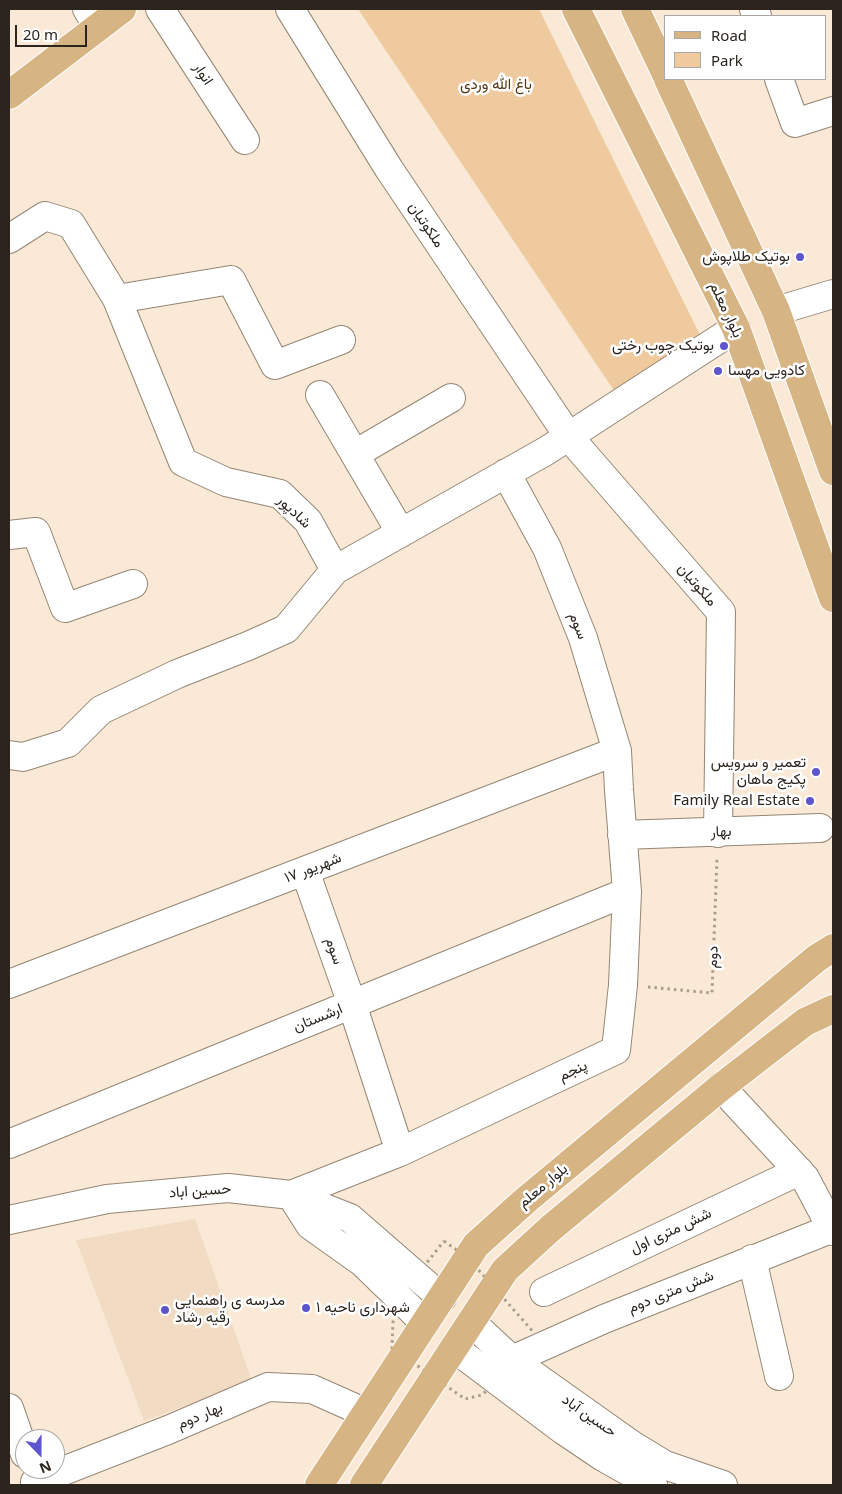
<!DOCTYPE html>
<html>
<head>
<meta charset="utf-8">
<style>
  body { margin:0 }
  #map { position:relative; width:842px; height:1494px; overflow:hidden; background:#f9e9d6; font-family:"Noto Sans",sans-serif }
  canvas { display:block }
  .frame { position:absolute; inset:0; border:10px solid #2b251e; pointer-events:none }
  .legend { position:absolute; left:664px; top:15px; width:162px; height:65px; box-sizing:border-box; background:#fff; border:1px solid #aaa8a5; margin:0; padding:6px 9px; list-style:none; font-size:15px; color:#2b251e }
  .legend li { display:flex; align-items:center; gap:10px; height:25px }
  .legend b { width:25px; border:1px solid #aaa8a5 }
  .north { position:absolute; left:15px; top:1429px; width:50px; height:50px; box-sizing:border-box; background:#fff; border:1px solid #aaa8a5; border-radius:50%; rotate:158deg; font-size:14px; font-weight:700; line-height:20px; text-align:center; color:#2b251e }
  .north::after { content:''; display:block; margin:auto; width:18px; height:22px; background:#5e54cd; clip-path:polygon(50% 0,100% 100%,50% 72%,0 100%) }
  .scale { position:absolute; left:15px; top:25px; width:72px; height:22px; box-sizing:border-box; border:2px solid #2b251e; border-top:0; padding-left:6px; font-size:15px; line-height:18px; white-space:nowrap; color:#2b251e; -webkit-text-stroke:4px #fff; paint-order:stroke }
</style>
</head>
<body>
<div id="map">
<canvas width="842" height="1494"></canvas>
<div class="frame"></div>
<ul class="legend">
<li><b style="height:6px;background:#d7b483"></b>Road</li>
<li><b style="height:14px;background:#eeca9e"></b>Park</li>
</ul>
<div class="north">N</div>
<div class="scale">20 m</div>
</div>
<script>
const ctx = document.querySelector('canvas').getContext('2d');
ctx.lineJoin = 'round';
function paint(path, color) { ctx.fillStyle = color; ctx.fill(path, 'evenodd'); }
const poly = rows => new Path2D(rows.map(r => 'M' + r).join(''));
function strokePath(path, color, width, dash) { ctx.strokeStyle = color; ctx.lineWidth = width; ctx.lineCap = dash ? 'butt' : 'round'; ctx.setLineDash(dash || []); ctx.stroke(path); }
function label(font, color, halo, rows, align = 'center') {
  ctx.font = font + ' "Noto Sans",Vazirmatn,sans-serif'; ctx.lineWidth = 5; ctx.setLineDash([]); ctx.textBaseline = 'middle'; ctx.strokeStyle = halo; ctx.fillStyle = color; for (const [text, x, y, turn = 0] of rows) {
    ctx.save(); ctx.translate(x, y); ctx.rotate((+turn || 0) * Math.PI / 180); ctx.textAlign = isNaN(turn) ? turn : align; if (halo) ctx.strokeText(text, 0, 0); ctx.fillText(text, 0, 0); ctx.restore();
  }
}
const built = poly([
  [195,1219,252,1381,144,1421,76,1240]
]);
const green = poly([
  [358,9,539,9,701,337,619,398]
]);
const path = poly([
  [648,987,712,993,717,858],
  [444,1241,468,1258,536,1335,512,1360,497,1381,482,1395,465,1399,392,1348,393,1322,399,1298,444,1241]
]);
const minor = poly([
  [87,9,98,27],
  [160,9,245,140],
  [290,9,389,169,569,437,721,612,718,833],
  [754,9,757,16],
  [779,79,795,123,833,111],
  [9,239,45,216,71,224,117,299,183,462,226,482,280,494,308,521,335,570],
  [117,299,231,280,275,365,341,340],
  [776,311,833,294],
  [320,395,401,533],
  [355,454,451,398],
  [9,535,36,532,65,608,133,584],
  [9,755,23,757,68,743,101,710,177,674,248,646,286,629,335,570,546,451,736,328],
  [622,835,820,828],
  [305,871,352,1004,400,1152],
  [9,984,617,751],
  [721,1087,805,1178,833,1231],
  [9,1144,627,892],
  [291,1195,400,1152,616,1050,623,985,627,892,619,790,617,751,583,638,547,548,506,473],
  [291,1195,310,1225,362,1262,425,1323],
  [9,1220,107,1199,228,1188,291,1195,350,1218,442,1298],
  [752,1259,779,1376],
  [544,1292,799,1171],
  [471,1322,512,1360,632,1445,665,1465,723,1485],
  [454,1348,563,1430,603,1457,653,1485],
  [512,1360,604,1319,833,1228],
  [9,1408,25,1454],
  [35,1482,168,1430,268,1387,312,1389,366,1413]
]);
const major = poly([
  [576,9,736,328,833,598],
  [635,9,666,74],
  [668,79,776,311,833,471],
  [9,95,122,9],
  [319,1485,476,1245,526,1200,817,958,833,948],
  [364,1485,505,1270,551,1228,721,1087,805,1022,833,1009]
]);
const markers = [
  [800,257,5,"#5e54cd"],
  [724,346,5,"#5e54cd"],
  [718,371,5,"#5e54cd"],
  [816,772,5,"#5e54cd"],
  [810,801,5,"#5e54cd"],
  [306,1308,5,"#5e54cd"],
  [165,1310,5,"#5e54cd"]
];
const streetNames = [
  ["انوار",203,74,57],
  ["ملکوتیان",426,225,56],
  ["بلوار معلم",726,310,65],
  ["شادپور",294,512,44],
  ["ملکوتیان",697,585,49],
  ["سوم",578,626,69],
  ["بهار",721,832,-2],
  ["۱۷ شهریور",313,868,-21],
  ["سوم",334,951,71],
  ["دوم",713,957,-88],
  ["ارشستان",318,1018,-22],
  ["پنجم",573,1071,-25],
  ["بلوار معلم",543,1186,-40],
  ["حسین اباد",200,1191,-4],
  ["شش متری اول",671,1231,-25],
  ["شش متری دوم",671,1292,-22],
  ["بهار دوم",200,1416,-23],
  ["حسین آباد",589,1416,35]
];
const parkNames = [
  ["باغ الله وردی",496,85]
];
const poiNames = [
  ["بوتیک طلاپوش",790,257],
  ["بوتیک چوب رختی",714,346],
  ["کادویی مهسا",728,371,"left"],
  ["تعمیر و سرویس",806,763],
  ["پکیج ماهان",806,780],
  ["Family Real Estate",800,801],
  ["مدرسه ی راهنمایی",175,1301,"left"],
  ["رقیه رشاد",175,1318,"left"],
  ["شهرداری ناحیه ۱",316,1308,"left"]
];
paint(built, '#f1dcc3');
paint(green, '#eeca9e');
strokePath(minor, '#948674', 30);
strokePath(major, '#fff', 30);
strokePath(path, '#a99d8f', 3, [2.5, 4]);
strokePath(minor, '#fff', 28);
strokePath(major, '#d7b483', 28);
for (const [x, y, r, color] of markers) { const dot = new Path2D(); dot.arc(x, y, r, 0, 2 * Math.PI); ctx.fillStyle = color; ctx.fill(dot); strokePath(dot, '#fff', 2); }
label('15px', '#2b251e', '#fff', streetNames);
label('15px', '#523712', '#fff', parkNames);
label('15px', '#2b251e', '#fff', poiNames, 'right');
</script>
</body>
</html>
